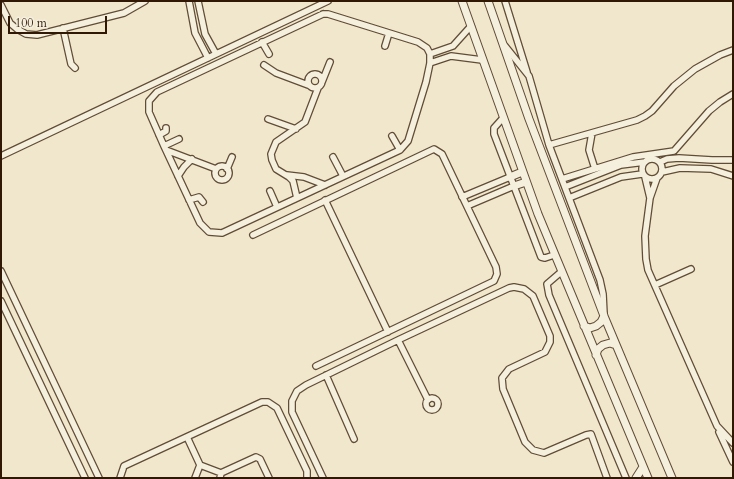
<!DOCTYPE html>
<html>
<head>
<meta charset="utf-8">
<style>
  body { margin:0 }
  #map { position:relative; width:734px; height:479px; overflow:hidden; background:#f0e7cc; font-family:Cardo,serif }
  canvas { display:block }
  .frame { position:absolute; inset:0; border:2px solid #311804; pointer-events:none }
  .scale { position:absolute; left:8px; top:16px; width:99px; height:18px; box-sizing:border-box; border:2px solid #311804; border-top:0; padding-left:5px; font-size:12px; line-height:14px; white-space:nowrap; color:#311804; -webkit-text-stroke:3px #f5efde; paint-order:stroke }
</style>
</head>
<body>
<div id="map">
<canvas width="734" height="479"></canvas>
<div class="frame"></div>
<div class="scale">100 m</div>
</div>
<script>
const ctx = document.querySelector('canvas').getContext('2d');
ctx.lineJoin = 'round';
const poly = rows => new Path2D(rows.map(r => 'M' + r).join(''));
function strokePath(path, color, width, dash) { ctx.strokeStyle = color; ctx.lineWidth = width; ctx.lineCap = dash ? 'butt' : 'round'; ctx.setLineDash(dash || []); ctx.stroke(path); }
const minor = poly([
  [189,1,195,33,208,58],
  [198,1,205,34,216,54],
  [505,1,527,72],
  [1,5,10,23,17,29,26,34,37,35,124,13,145,1],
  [323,14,328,14,418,42,427,48,430,54,430,63,426,82,408,141,400,150,222,233,209,232,200,223,164,146,149,112,149,101,157,92,323,14],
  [63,28,71,64,75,68],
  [262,42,269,54],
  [385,46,389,33],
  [505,46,529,76,549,145,600,280,603,294,604,314],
  [430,54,453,46,471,26],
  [430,63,451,56,482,60],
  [264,65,276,73,308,85],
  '308 81a7 7 0 1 1 14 0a7 7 0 1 1-14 0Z',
  [322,82,330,62],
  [503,118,494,128,494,134,541,257,545,258,554,255],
  [268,119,296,129],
  [592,133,589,150,595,169],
  [159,135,166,131,166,128],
  [392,136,400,150],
  [549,145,637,120,645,116,652,111,674,86,695,69,720,55,733,50],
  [164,146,179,139],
  [166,150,216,169],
  [1,156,328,1],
  [333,157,343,176],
  '642 169a10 10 0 1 1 20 0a10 10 0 1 1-20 0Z',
  [660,162,667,159,679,158,712,160,733,160],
  '215 173a7 7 0 1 1 14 0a7 7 0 1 1-14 0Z',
  [227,169,232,157],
  [662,172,680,168,711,169,733,176],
  [287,175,304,177,325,185],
  [178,176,184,167,192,159],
  [645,177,650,198],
  [657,178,650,198,645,236,646,259,648,270,717,426,733,443],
  [562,179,633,157,674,151,709,111,720,102,733,94],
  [565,187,621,165,645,162],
  [270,191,277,207],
  [462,197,510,177],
  [297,198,293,181,289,177,276,169,272,160,271,154,276,142,305,122,318,88],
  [569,198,621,177,642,174],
  [189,200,199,197,203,202],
  [325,200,388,332],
  [467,206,514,186],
  [253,235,434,149,442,154,496,267,497,274,494,281,316,366],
  [1,271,99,478],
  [561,272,547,284,549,295,626,478],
  [655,285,691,269],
  [1,301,85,478],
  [398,340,428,400],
  [326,375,354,439],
  '426 404a6 6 0 1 1 12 0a6 6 0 1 1-12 0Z',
  [719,432,733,462],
  [187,437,200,465],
  [120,478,124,466,262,402,268,402,277,408,307,471,307,478],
  [195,478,200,465,221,473],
  [220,478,221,473,256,457,260,459,269,478],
  [323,478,292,412,292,401,297,391,306,385,398,340,509,288,514,287,524,289,533,296,550,336,550,342,545,352,509,369,502,378,503,389,525,442,533,450,544,453,586,435,591,434,607,478]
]);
const tertiary = poly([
  [462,1,538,214,648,478],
  [488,1,529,119,604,316,672,478],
  [510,177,522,172],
  [514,186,526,182],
  [584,326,590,328,596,326,601,322,604,316],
  [596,355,598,349,603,345,610,343,616,345],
  [636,478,643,467]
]);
strokePath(minor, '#614c36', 8);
strokePath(tertiary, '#614c36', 9);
strokePath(minor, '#f5efde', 5.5);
strokePath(tertiary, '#f5efde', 7);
</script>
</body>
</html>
